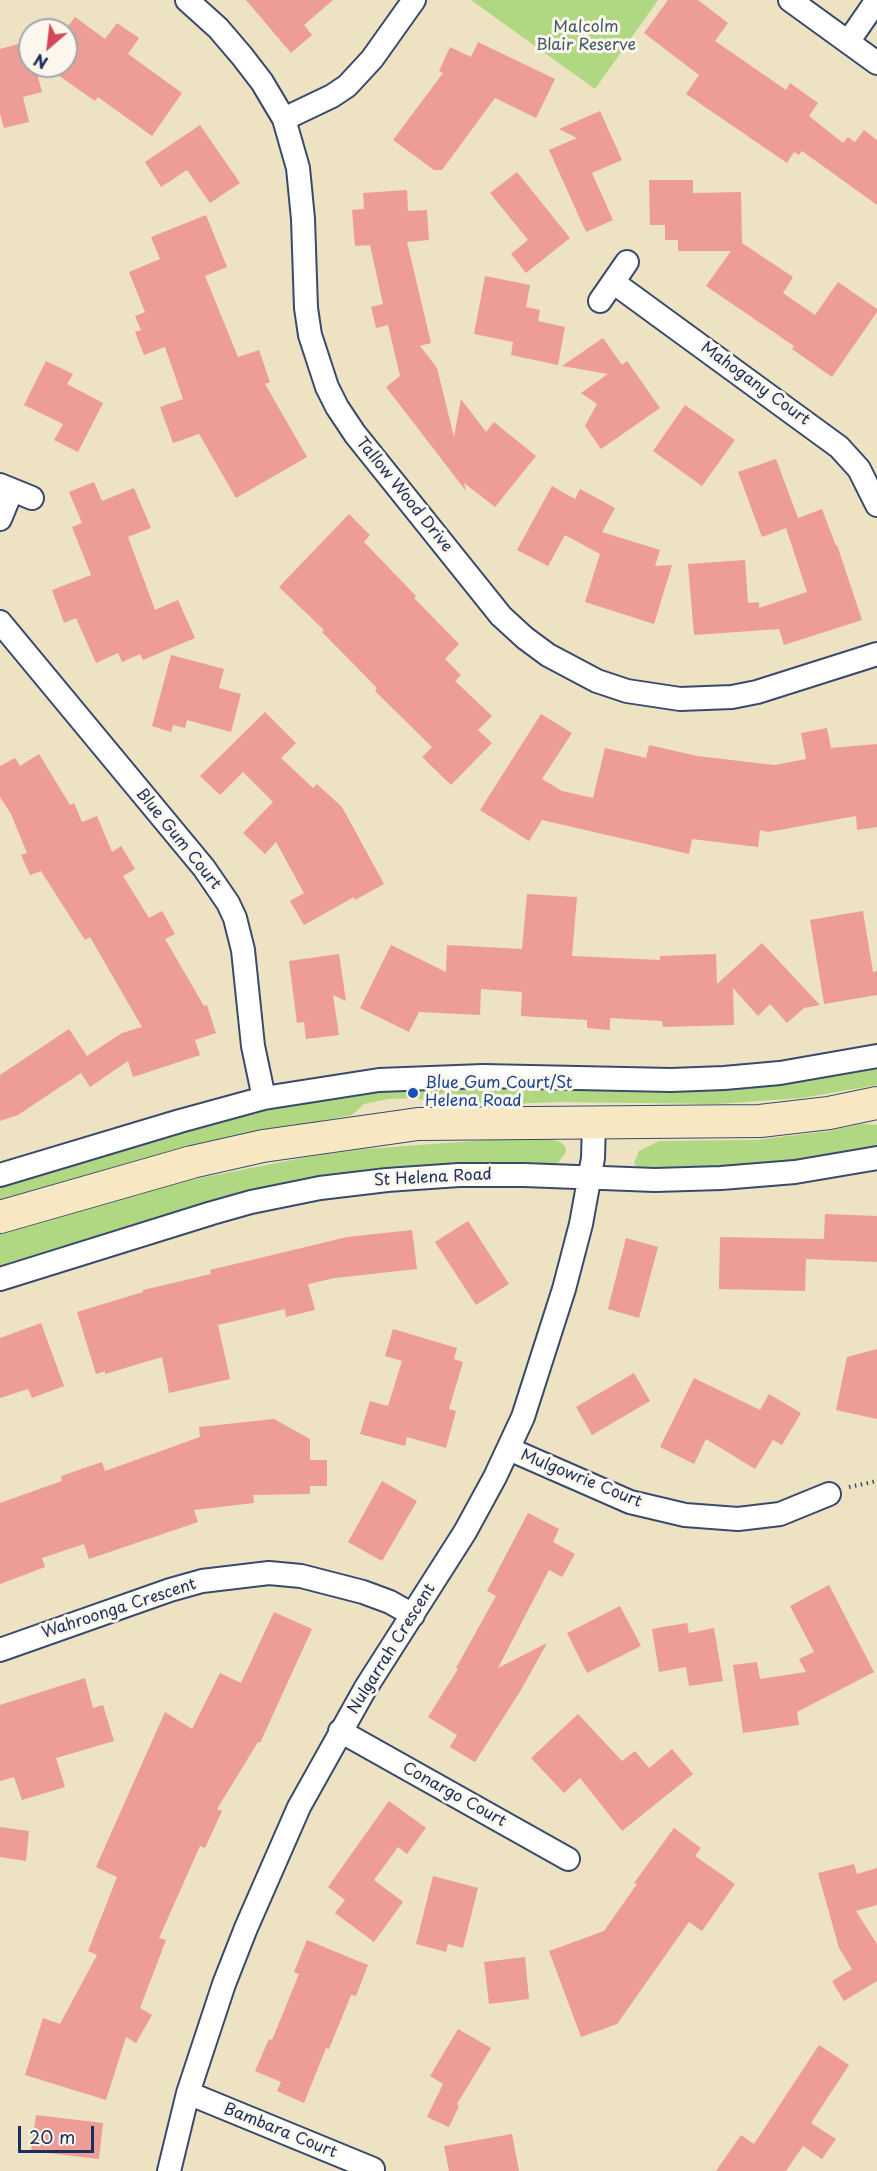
<!DOCTYPE html>
<html>
<head>
<meta charset="utf-8">
<style>
  body { margin:0 }
  #map { position:relative; width:877px; height:2171px; overflow:hidden; background:#ede2c2; font-family:"Playpen Sans",sans-serif }
  canvas { display:block }
  .north { position:absolute; left:18px; top:18px; width:60px; height:60px; box-sizing:border-box; background:#fbf7ec; border:2px solid #a1a7b3; border-radius:50%; rotate:208deg; font-size:16px; font-weight:700; line-height:24px; text-align:center; color:#1b2f5e }
  .north::after { content:''; display:block; margin:auto; width:21px; height:27px; background:#d1495b; clip-path:polygon(50% 0,100% 100%,50% 72%,0 100%) }
  .scale { position:absolute; left:18px; top:2126px; width:76px; height:27px; box-sizing:border-box; border:3px solid #1b2f5e; border-top:0; padding-left:8px; font-size:18px; line-height:21px; white-space:nowrap; color:#1b2f5e; -webkit-text-stroke:4px #fbf7ec; paint-order:stroke }
</style>
</head>
<body>
<div id="map">
<canvas width="877" height="2171"></canvas>
<div class="north">N</div>
<div class="scale">20 m</div>
</div>
<script>
const ctx = document.querySelector('canvas').getContext('2d');
ctx.lineJoin = 'round';
function paint(path, color) { ctx.fillStyle = color; ctx.fill(path, 'evenodd'); }
const poly = rows => new Path2D(rows.map(r => 'M' + r).join(''));
function strokePath(path, color, width, dash) { ctx.strokeStyle = color; ctx.lineWidth = width; ctx.lineCap = dash ? 'butt' : 'round'; ctx.setLineDash(dash || []); ctx.stroke(path); }
function label(font, color, halo, rows, align = 'center') {
  ctx.font = font + ' "Playpen Sans",sans-serif'; ctx.lineWidth = 6; ctx.setLineDash([]); ctx.textBaseline = 'middle'; ctx.strokeStyle = halo; ctx.fillStyle = color; for (const [text, x, y, turn = 0] of rows) {
    ctx.save(); ctx.translate(x, y); ctx.rotate((+turn || 0) * Math.PI / 180); ctx.textAlign = isNaN(turn) ? turn : align; if (halo) ctx.strokeText(text, 0, 0); ctx.fillText(text, 0, 0); ctx.restore();
  }
}
const green = poly([
  [471,0,658,0,595,89],
  [877,1066,877,1085,802,1098,717,1104,559,1102,459,1106,413,1098,388,1099,364,1104,352,1115,226,1139,114,1168,0,1202,0,1187,226,1119,289,1105,374,1092,452,1086,547,1087,630,1092,690,1091,767,1086],
  [862,1124,877,1125,877,1147,812,1159,721,1167,657,1170,642,1169,637,1167,634,1163,639,1151,659,1141,755,1140,829,1131],
  [501,1139,553,1140,560,1142,565,1146,566,1152,558,1163,552,1165,478,1164,398,1168,305,1178,179,1211,0,1267,0,1232,175,1183,307,1157,365,1149]
]);
const building = poly([
  [246,0,333,0,304,25,312,35,291,53],
  [668,0,698,0,728,23,715,41,786,90,790,83,818,103,809,116,843,143,848,137,855,142,864,130,877,140,877,205,802,151,799,155,794,152,787,163,686,94,699,75,644,33],
  [75,17,105,39,117,23,139,38,128,54,182,93,152,136,98,97,95,101,45,66,66,66,65,30],
  [29,41,30,66,35,66,42,92,23,97,29,122,4,128,0,114,0,49],
  [478,42,555,79,536,118,495,98,442,170,434,170,393,140,443,73,439,71,450,47,471,57],
  [600,111,622,160,592,173,613,220,586,232,549,150,577,138,559,129],
  [200,125,240,183,210,203,187,170,161,187,145,162],
  [517,172,570,238,526,273,511,254,528,240,490,193],
  [649,180,693,180,693,193,741,192,742,243,793,277,783,293,815,315,838,282,877,309,877,312,832,377,792,349,794,346,706,286,731,251,678,251,678,240,665,240,665,225,650,225],
  [407,190,408,211,427,210,429,240,407,242,431,343,420,346,437,368,454,437,461,399,486,432,494,422,536,456,495,507,464,483,466,491,386,387,400,376,388,325,376,328,371,307,383,304,370,245,355,246,352,210,364,209,363,193],
  [206,215,227,267,205,276,238,357,259,350,270,382,265,384,307,457,236,498,199,434,173,443,160,407,183,399,165,347,144,355,135,332,141,330,135,316,145,312,129,272,160,259,151,237],
  [485,276,530,285,526,307,540,310,538,321,565,327,558,365,511,355,513,342,474,334],
  [603,338,622,365,627,361,660,408,601,449,585,426,597,404,581,393,608,374,562,366],
  [46,361,73,374,67,384,103,403,78,452,54,440,63,424,24,405],
  [685,405,735,440,702,486,653,451],
  [776,459,798,518,822,509,836,546,837,545,862,620,784,645,779,629,694,635,688,564,745,560,748,603,759,602,759,608,807,592,786,528,762,537,738,472],
  [94,482,102,501,134,488,151,528,128,537,155,610,178,600,195,638,143,660,140,654,122,662,118,653,96,663,76,618,64,623,52,590,91,575,72,527,82,523,69,492],
  [552,486,575,499,580,489,615,508,602,532,660,550,655,566,672,565,654,624,585,602,600,554,565,535,548,566,517,550],
  [349,514,370,535,364,542,416,596,414,598,459,644,445,659,461,675,455,681,492,716,478,730,492,743,451,785,422,757,432,747,375,691,377,688,322,632,324,630,279,587],
  [171,655,224,669,219,688,241,694,231,732,187,720,185,728,173,725,171,732,152,726],
  [265,712,296,743,281,758,313,788,317,784,342,807,384,884,355,900,354,897,304,925,290,901,304,893,276,842,265,854,243,833,273,802,243,772,220,795,200,776],
  [541,714,572,733,542,779,562,791,593,798,605,748,646,758,649,745,697,756,774,765,806,759,801,733,827,728,831,748,877,744,877,827,857,830,856,816,768,832,760,830,758,847,692,839,689,854,542,820,529,841,480,810],
  [39,754,70,805,74,803,82,822,97,816,112,852,121,846,135,869,123,876,149,918,162,911,175,934,165,939,204,1006,207,1005,216,1033,195,1040,200,1055,133,1077,128,1061,90,1087,81,1073,18,1115,0,1121,0,1075,69,1029,87,1056,122,1033,142,1027,90,937,85,940,41,871,30,875,21,855,27,853,11,814,0,797,0,766,15,758,20,766],
  [527,894,577,897,572,956,660,960,660,956,716,954,717,984,762,943,820,1005,804,1008,787,1023,770,1004,758,1016,733,988,734,1025,663,1027,662,1021,610,1018,610,1030,587,1028,587,1020,521,1016,522,992,481,989,480,1015,419,1012,409,1032,360,1008,391,945,446,972,447,945,522,949],
  [863,911,873,972,877,971,877,995,824,1004,810,920],
  [339,954,346,1001,333,995,339,1035,306,1039,304,1022,297,1023,289,961],
  [825,1214,877,1216,877,1262,806,1259,805,1291,719,1289,720,1237,824,1239],
  [468,1221,509,1284,476,1305,435,1242],
  [412,1230,417,1269,335,1278,308,1284,315,1310,286,1317,285,1309,218,1325,230,1379,169,1393,162,1357,105,1374,105,1371,96,1374,77,1312,143,1292,143,1290,211,1274,210,1270,347,1237],
  [626,1238,658,1247,639,1318,608,1309],
  [41,1323,64,1386,32,1398,28,1389,0,1398,0,1338],
  [393,1329,457,1348,454,1359,463,1362,449,1409,456,1411,446,1448,407,1437,405,1446,360,1434,370,1401,388,1406,402,1361,385,1356],
  [877,1349,877,1419,836,1410,847,1357],
  [634,1373,650,1401,592,1435,576,1407],
  [694,1378,760,1410,769,1394,801,1413,782,1445,773,1440,755,1469,706,1439,694,1464,660,1447],
  [274,1419,310,1439,310,1460,327,1460,327,1486,310,1486,310,1494,253,1495,254,1503,194,1510,198,1522,89,1559,84,1544,42,1558,45,1567,0,1584,0,1503,62,1481,61,1476,102,1462,105,1471,200,1437,199,1427],
  [382,1481,417,1501,382,1561,348,1542],
  [528,1513,559,1529,553,1542,575,1554,562,1577,549,1570,498,1668,547,1643,521,1690,475,1762,450,1747,457,1735,428,1717,458,1669,456,1668,496,1596,487,1591],
  [829,1585,874,1672,797,1712,799,1725,743,1733,733,1665,757,1662,760,1679,806,1672,799,1659,814,1652,790,1606],
  [620,1606,641,1646,587,1673,567,1633],
  [274,1612,312,1629,260,1743,258,1742,217,1809,222,1811,205,1848,200,1846,159,1938,166,1940,140,2008,152,2015,136,2043,126,2037,106,2100,25,2075,43,2018,60,2024,97,1955,88,1951,117,1877,96,1867,165,1712,192,1729,220,1673,241,1683],
  [687,1623,689,1633,714,1628,723,1681,689,1686,686,1667,659,1672,652,1629],
  [85,1678,93,1708,103,1705,114,1741,56,1758,65,1787,22,1800,14,1777,0,1781,0,1705],
  [578,1714,622,1761,635,1751,649,1768,672,1749,693,1774,622,1831,580,1778,564,1793,531,1758],
  [389,1801,426,1828,407,1854,398,1847,374,1880,403,1902,374,1942,335,1913,345,1900,328,1887],
  [0,1827,29,1831,26,1861,0,1857],
  [674,1828,701,1848,695,1856,735,1884,702,1931,689,1922,617,2024,581,2037,549,1951,604,1931,637,1884,634,1883],
  [854,1864,857,1874,877,1868,877,1905,856,1911,877,1944,877,1981,844,2001,832,1981,852,1969,839,1948,818,1873],
  [433,1876,478,1888,463,1948,448,1944,446,1952,416,1944],
  [307,1940,368,1965,356,1996,351,1995,329,2049,326,2048,304,2103,277,2091,281,2082,255,2071,269,2039,272,2040,299,1974,294,1972],
  [525,1957,529,1999,489,2004,484,1962],
  [458,2029,491,2048,457,2104,459,2106,449,2127,427,2117,443,2084,430,2076],
  [819,2045,849,2065,811,2123,836,2139,822,2159,803,2146,786,2171,716,2171,741,2135,754,2144],
  [36,2115,103,2123,99,2159,31,2151],
  [512,2134,519,2171,449,2171,444,2146]
]);
const path = poly([
  [849,1487,877,1481]
]);
const street = poly([
  [187,0,218,28,242,56,262,82,284,119,298,168,303,219,306,308,310,335,327,387,337,407,355,434,501,616,525,638,548,655,597,681,627,691,680,699,732,697,757,692,877,654],
  [790,0,877,63],
  [848,42,877,0],
  [284,119,332,96,347,86,372,59,414,0],
  [613,282,839,447,859,469,877,505],
  [600,301,627,262],
  [0,485,32,498],
  [0,519,12,490],
  [0,622,204,868,228,903,235,918,243,950,253,1046,264,1098],
  [0,1175,180,1121,264,1098,379,1080,483,1076,671,1080,724,1078,780,1073,877,1056],
  [0,1279,212,1213,251,1202,320,1188,387,1180,459,1175,524,1175,655,1180,721,1178,795,1172,877,1158],
  [509,1449,630,1502,685,1515,738,1519,780,1514,829,1494],
  [0,1650,170,1590,202,1581,269,1573,301,1576,363,1592,390,1602,413,1615],
  [340,1731,568,1859],
  [188,2093,373,2169],
  [169,2171,188,2093,224,1984,246,1928,299,1807,365,1689,465,1532,495,1477,523,1417,564,1289,581,1224,593,1158,594,1122]
]);
const secondary = poly([
  [0,1217,192,1162,263,1146,418,1124,760,1121,829,1113,877,1103]
]);
const markers = [
  [413,1093,6,"#1a4fb4"]
];
const parkNames = [
  ["Malcolm",586,28],
  ["Blair Reserve",586,46]
];
const streetNames = [
  ["Mahogany Court",755,384,36],
  ["Tallow Wood Drive",404,495,51],
  ["Blue Gum Court",178,839,51],
  ["St Helena Road",433,1178,-3],
  ["Mulgowrie Court",581,1479,22],
  ["Wahroonga Crescent",119,1609,-18],
  ["Nulgarrah Crescent",392,1649,-58],
  ["Conargo Court",454,1795,29],
  ["Bambara Court",280,2131,22]
];
const transitNames = [
  ["Blue Gum Court/St",425,1084],
  ["Helena Road",425,1102]
];
paint(green, '#b0d882');
paint(building, '#ed9c96');
strokePath(street, '#3a4a6d', 26);
strokePath(secondary, '#3a4a6d', 34);
strokePath(path, '#3a4a6d', 4, [1.5, 4.5]);
strokePath(street, '#fff', 22);
strokePath(secondary, '#f7e8c3', 32);
for (const [x, y, r, color] of markers) { const dot = new Path2D(); dot.arc(x, y, r, 0, 2 * Math.PI); ctx.fillStyle = color; ctx.fill(dot); strokePath(dot, '#fbf7ec', 2); }
label('16px', '#405967', '#fbf7ec', parkNames);
label('16px', '#1b2f5e', '#fbf7ec', streetNames);
label('16px', '#164399', '#fbf7ec', transitNames, 'left');
</script>
</body>
</html>
